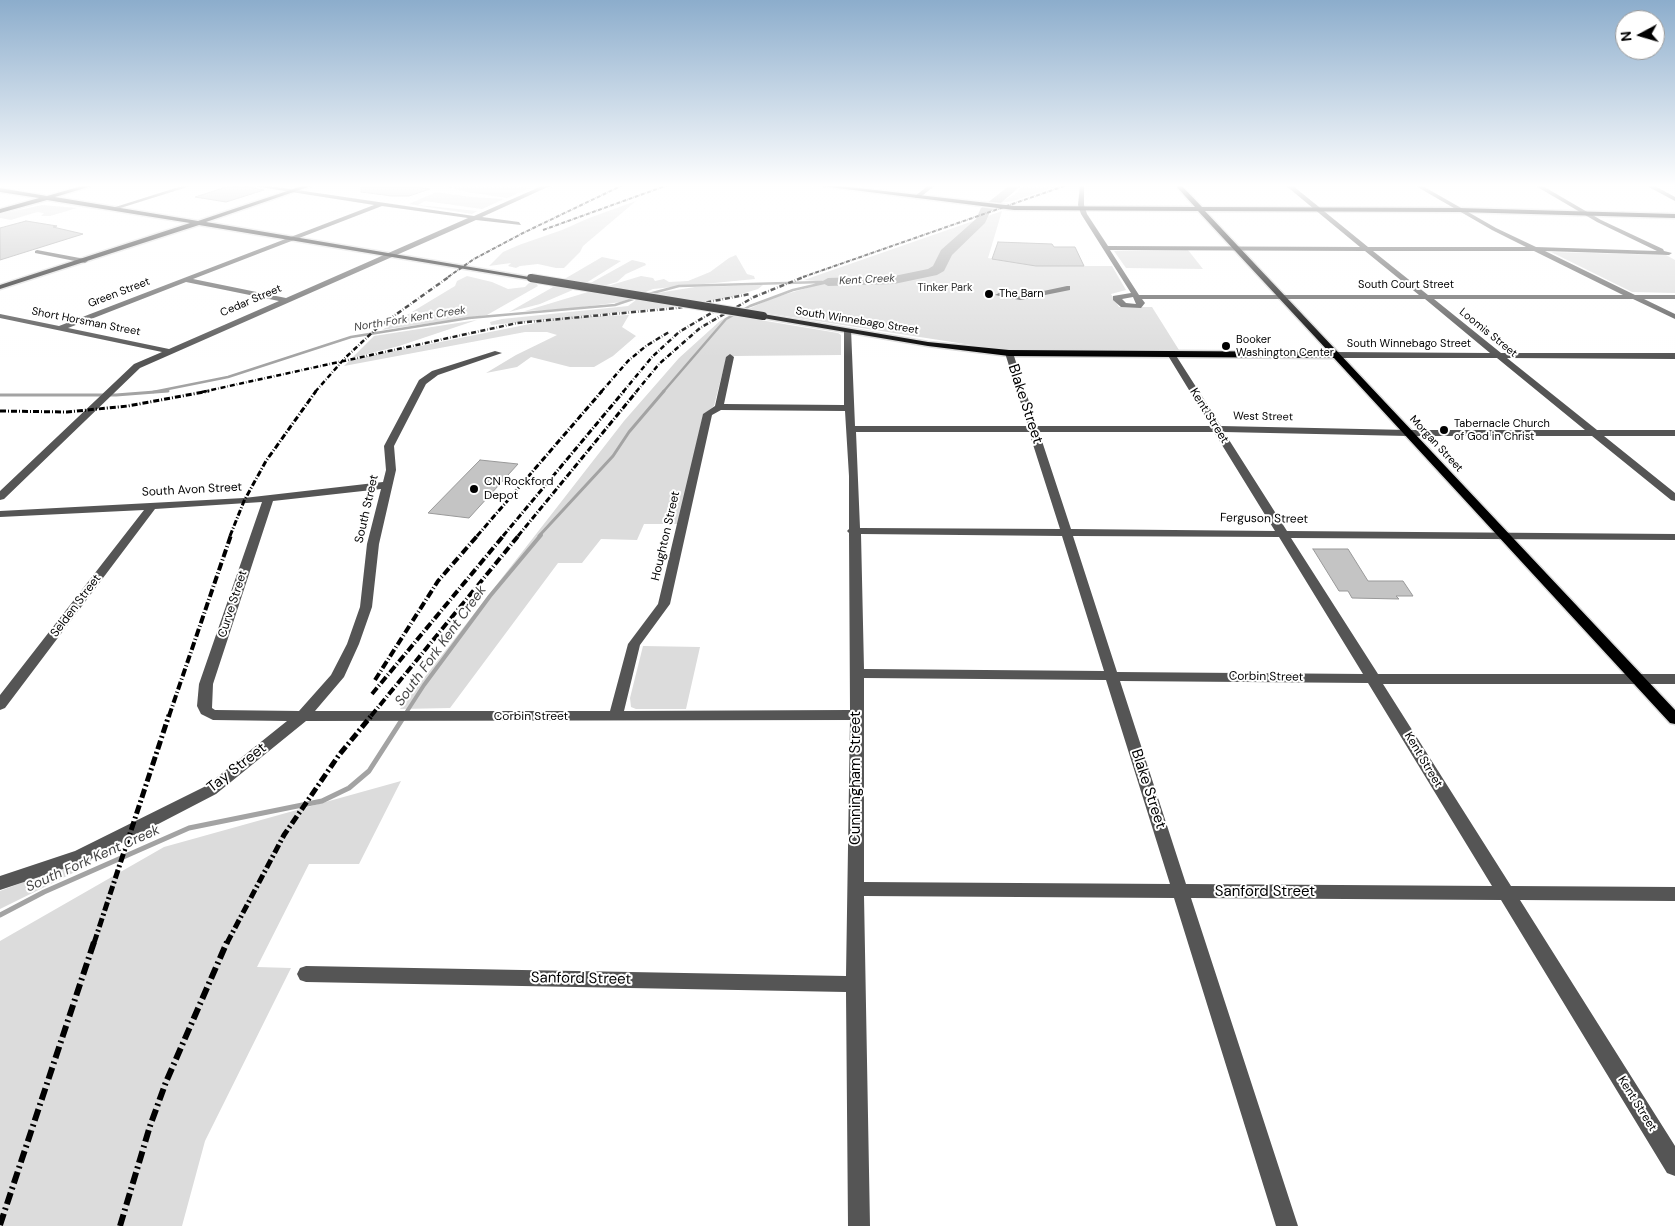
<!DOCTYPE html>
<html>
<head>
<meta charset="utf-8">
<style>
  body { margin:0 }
  #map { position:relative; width:1675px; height:1226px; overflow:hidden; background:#fff; font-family:"DM Sans",sans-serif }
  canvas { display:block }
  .north { position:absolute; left:1615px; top:10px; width:50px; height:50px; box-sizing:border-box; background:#fff; border:1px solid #999; border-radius:50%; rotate:264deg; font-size:14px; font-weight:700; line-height:20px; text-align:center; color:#000 }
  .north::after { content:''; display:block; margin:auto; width:18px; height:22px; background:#000; clip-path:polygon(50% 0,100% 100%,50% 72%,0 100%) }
</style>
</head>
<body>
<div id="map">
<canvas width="1675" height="1226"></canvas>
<div class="north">N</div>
</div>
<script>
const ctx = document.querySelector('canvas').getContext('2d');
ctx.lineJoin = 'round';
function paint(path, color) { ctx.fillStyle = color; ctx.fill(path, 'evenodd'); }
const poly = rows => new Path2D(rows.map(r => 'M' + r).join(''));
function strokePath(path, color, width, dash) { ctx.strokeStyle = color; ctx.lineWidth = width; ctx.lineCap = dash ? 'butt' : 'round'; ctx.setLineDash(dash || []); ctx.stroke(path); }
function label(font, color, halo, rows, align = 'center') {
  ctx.font = font + ' "DM Sans",sans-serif'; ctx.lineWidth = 4; ctx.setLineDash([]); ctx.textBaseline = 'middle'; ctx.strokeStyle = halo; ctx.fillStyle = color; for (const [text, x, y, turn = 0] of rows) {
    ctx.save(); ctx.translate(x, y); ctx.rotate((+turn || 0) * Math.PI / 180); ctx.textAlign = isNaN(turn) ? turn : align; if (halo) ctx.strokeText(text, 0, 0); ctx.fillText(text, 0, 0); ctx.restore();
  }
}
const green = poly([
  [440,185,505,185,530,188,507,198,466,192],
  [1024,185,1061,185,1013,201,999,203,1015,194],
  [436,192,471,197,504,199,482,209,425,201,418,205,477,211,472,214,409,204],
  [636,201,583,246,580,252,564,268,556,268,538,264,520,266,516,268,508,266,511,263,489,266,503,252,519,245,562,230,589,218],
  [42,205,77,208,50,216,41,216,44,213,37,212,11,220,0,218,0,214],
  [1002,211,988,258,1036,266,1112,266,1126,290,1111,294,1119,307,1152,307,1179,350,997,349,746,310,773,298,827,282,804,280],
  [1188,250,1203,269,1126,268,1114,251],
  [1551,252,1666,255,1675,260,1675,293,1632,292],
  [736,255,747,274,754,276,755,279,653,289,621,302,567,309,525,311,641,276,653,278,655,281,664,279,669,282,688,281,710,272,729,258],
  [602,257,621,261,586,283,561,281],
  [632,260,645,263,646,265,626,274,617,282,600,287,587,285],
  [467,276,492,282,508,289,525,287,529,283,536,283,538,286,487,315,382,330,455,286,457,281],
  [763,285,758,289,728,298,672,307,573,317,629,315,622,327,636,336,613,356,594,367,570,367,531,357,517,367,486,373,516,355,557,335,547,332,525,332,344,366,350,360,555,319,491,325,490,322,502,319,628,306,636,300,652,294,695,287],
  [555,286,575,289,540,304,509,312],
  [730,315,838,333,841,335,841,355,732,356,726,359,714,406,703,415,678,524,644,524,637,540,601,539,582,563,558,563,450,708,400,709,624,421,679,358,720,321],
  [477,320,399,346,352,358,374,336],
  [643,646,700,647,686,709,636,709,631,707,630,698],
  [401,781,359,864,309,864,257,967,291,968,205,1141,182,1226,0,1226,0,941,164,847],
  [94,855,89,865,0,909,0,891]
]);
const streamFar3 = poly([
  [645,295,679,286,822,282],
  [153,392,228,377,351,337,469,318,615,305,639,297],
  [663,392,726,319,750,306,793,290,828,282]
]);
const streamFar2 = poly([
  [0,395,116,395,168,391],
  [539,536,613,456,629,432,664,391]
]);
const streamFar1 = poly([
  [404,716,424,685,490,596,541,535]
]);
const stream = poly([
  [0,915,44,892,189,828,322,801,349,788,369,771,405,715]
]);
const river = poly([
  [1010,185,1022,185,990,212,985,223,952,255,944,271,937,275,894,284,828,286,821,282,828,278,894,276,928,269,933,266,941,250,976,219,981,208,1010,185]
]);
const building = poly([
  [239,185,264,190,226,202,195,197,230,186,239,187,239,185],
  [361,185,418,185,416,187,430,189,409,196,392,196,361,192,361,185],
  [26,221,57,226,53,227,83,234,0,260,0,228,26,221],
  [998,242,1052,244,1054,247,1075,247,1084,266,1036,266,992,259,998,242],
  [480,460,518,464,469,518,428,513,480,460],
  [1313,549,1348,549,1368,581,1403,581,1413,596,1396,596,1399,599,1352,598,1348,591,1339,591,1313,549]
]);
const minor = poly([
  [185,185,194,185,114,210,109,209,185,185],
  [247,185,263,185,474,216,544,185,550,186,482,217,519,222,521,225,476,220,140,368,4,499,0,500,0,491,134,364,162,352,0,318,0,314,59,326,374,205,247,185],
  [382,206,468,218,286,298,193,279,382,206],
  [186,282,279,301,169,349,68,328,186,282],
  [929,185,936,185,919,198,915,198,915,196,929,185],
  [1080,185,1086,185,1084,187,1084,205,1087,214,1108,246,1360,247,1285,185,1292,185,1368,247,1526,247,1492,230,1414,185,1421,185,1496,228,1536,247,1657,251,1597,222,1534,185,1541,185,1601,220,1663,249,1664,251,1672,253,1669,255,1545,251,1635,295,1675,295,1675,299,1644,299,1675,314,1675,319,1633,299,1434,299,1501,353,1675,353,1675,359,1507,358,1597,430,1675,430,1675,436,1604,436,1675,493,1675,501,1671,500,1592,436,1408,436,1224,432,1287,531,1675,534,1675,540,1291,538,1378,674,1675,674,1675,684,1383,684,1511,886,1675,887,1675,901,1520,900,1675,1146,1675,1176,1667,1173,1501,900,1191,898,1298,1226,1276,1226,1174,898,864,896,870,1226,848,1226,846,992,306,982,300,980,297,974,300,968,306,966,846,976,850,720,306,721,216,794,87,861,0,890,0,876,75,851,206,786,287,721,213,720,201,714,197,706,199,684,262,502,155,509,5,708,0,710,0,695,144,510,0,517,0,511,244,498,383,482,386,470,384,446,419,380,432,371,495,351,502,353,438,375,426,384,394,446,396,470,379,544,372,607,359,644,344,677,315,711,610,711,628,644,658,604,703,414,715,406,726,357,730,354,734,357,724,404,844,405,844,331,851,329,855,426,1028,426,1005,353,1009,350,1013,353,1037,426,1211,426,1167,354,1171,351,1175,354,1221,426,1408,430,1585,430,1497,358,1335,358,1331,355,1335,352,1490,353,1425,299,1142,299,1145,303,1141,308,1121,307,1113,300,1113,296,1131,293,1081,214,1078,205,1080,185],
  [1110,250,1365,251,1419,295,1139,295,1110,250],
  [1373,251,1534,251,1623,295,1428,295,1373,251],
  [1133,297,1136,304,1126,303,1122,299,1133,297],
  [721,410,845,411,849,476,849,529,847,531,849,533,850,710,624,711,640,645,670,604,712,415,721,410],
  [856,432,1029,432,1060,529,860,528,856,432],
  [1039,432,1214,432,1275,531,1071,529,1039,432],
  [381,489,367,544,360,607,347,644,331,675,299,711,215,710,212,708,213,684,273,501,381,489],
  [861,534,1062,536,1104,671,864,669,861,534],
  [1073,536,1279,537,1363,674,1117,672,1073,536],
  [864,678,1106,680,1170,884,864,882,864,678],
  [1120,681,1368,683,1492,886,1186,884,1120,681],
  [1645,185,1653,185,1675,197,1675,201,1645,185],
  [37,250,85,259,88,261,85,263,35,253,35,251,37,250],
  [1067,286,1070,286,1070,290,1020,300,995,295,999,293,1020,296,1067,286]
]);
const major = poly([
  [85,185,95,185,55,197,198,221,305,185,314,185,206,222,535,278,531,280,199,225,0,289,0,285,190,223,47,200,0,213,0,209,39,198,0,192,0,188,47,196,85,185],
  [535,185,552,185,549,187,535,185],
  [813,185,832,185,1014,206,1195,207,1175,185,1181,185,1202,207,1459,208,1675,214,1675,218,1459,212,1205,211,1675,710,1675,724,1670,723,1334,358,1009,356,928,346,763,318,759,316,763,314,928,342,1009,350,1329,352,1198,211,1014,210,813,185]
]);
const railFar5 = poly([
  [543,230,668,185],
  [448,277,474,259,523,233,623,185],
  [803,277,1067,185]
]);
const railFar4 = poly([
  [202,392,517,323,677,308,750,294],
  [315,392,345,358,377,328,450,276],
  [601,392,628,361,646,346,669,332],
  [623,392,652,357,679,332,718,309],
  [636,392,659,364,700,328,754,297,806,276]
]);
const railFar3 = poly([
  [0,411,67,412,128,406,209,391],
  [230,536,244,501,266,461,316,391],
  [477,536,602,391],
  [503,536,624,391],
  [518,536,637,391]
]);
const railFar2 = poly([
  [375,680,438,581,478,535],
  [372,694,504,535],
  [169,716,231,535],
  [371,716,519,535]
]);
const railFar1 = poly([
  [94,943,169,715],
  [227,943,284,835,339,755,372,715]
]);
const rail = poly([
  [0,1225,94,942],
  [120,1226,150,1126,166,1082,227,942]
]);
const majorBridge = poly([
  [531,278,763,316]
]);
const markers = [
  [989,294,5,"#000"],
  [1226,346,5,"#000"],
  [1444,430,5,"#000"],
  [474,489,5,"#000"]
];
const farWaternames = [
  ["Kent Creek",867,280,-3],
  ["North Fork Kent Creek",410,319,-9]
];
const farStreetnames = [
  ["South Court Street",1406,285],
  ["Green Street",119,293,-21],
  ["Cedar Street",251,301,-23],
  ["South Winnebago Street",857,321,9],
  ["Short Horsman Street",86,322,11],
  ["Loomis Street",1488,333,39],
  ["South Winnebago Street",1409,344],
  ["West Street",1263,417,1],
  ["Morgan Street",1436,444,47]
];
const farParknames = [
  ["Tinker Park",945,288]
];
const farPoinames = [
  ["The Barn",999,294],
  ["Booker",1236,340],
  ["Washington Center",1236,353],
  ["Tabernacle Church",1454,424],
  ["of God in Christ",1454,437]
];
const streetNames = [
  ["Kent Street",1209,416,58],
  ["South Avon Street",192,490,-3],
  ["South Street",367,509,-77],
  ["Ferguson Street",1264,519,1],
  ["Houghton Street",666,536,-77],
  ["Curve Street",233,604,-72],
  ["Selden Street",76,606,-53],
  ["Corbin Street",1266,677,1],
  ["Corbin Street",531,717],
  ["Kent Street",1423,760,59],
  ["Kent Street",1637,1104,58]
];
const poiNames = [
  ["CN Rockford",484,482],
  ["Depot",484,496]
];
const waterNames = [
  ["South Fork Kent Creek",441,646,-54],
  ["South Fork Kent Creek",93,859,-24]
];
const nearStreetnames = [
  ["Blake Street",1025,404,72],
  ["Tay Street",237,768,-38],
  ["Cunningham Street",856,778,-90],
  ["Blake Street",1148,789,72],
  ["Sanford Street",1265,892],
  ["Sanford Street",581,979,1]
];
paint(green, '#dcdcdc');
strokePath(streamFar3, '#a3a3a3', 2.5);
strokePath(streamFar2, '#a3a3a3', 3);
strokePath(streamFar1, '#a3a3a3', 4);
strokePath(stream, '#a3a3a3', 5);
paint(river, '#a3a3a3');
paint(building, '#c4c4c4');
strokePath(building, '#999', 1);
strokePath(major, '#dbdbdb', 3);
paint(minor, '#555');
paint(major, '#000');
strokePath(railFar5, '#000', 2, [4, 1, 0.5, 1]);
strokePath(railFar4, '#000', 2.5, [5, 2, 0.5, 2]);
strokePath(railFar3, '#000', 3, [6, 2, 1, 2]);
strokePath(railFar2, '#000', 4, [8, 2.5, 1, 2.5]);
strokePath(railFar1, '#000', 5, [9, 3, 2, 3]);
strokePath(rail, '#000', 6, [12, 4, 2, 4]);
strokePath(majorBridge, '#dbdbdb', 10, []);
strokePath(majorBridge, '#000', 8);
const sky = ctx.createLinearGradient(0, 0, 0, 357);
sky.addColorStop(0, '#8cadcc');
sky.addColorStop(0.52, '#fff');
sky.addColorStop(1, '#ffffff00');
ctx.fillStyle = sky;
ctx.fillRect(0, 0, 1675, 357);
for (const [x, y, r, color] of markers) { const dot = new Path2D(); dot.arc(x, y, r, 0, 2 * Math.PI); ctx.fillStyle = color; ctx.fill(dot); strokePath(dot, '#fff', 2); }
label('italic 11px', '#444', '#fff', farWaternames);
label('11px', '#000', '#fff', farStreetnames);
label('11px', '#333', '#fff', farParknames);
label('11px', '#000', '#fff', farPoinames, 'left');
label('12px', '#000', '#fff', streetNames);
label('12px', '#000', '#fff', poiNames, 'left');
label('italic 14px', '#444', '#fff', waterNames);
label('15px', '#000', '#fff', nearStreetnames);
</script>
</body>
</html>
